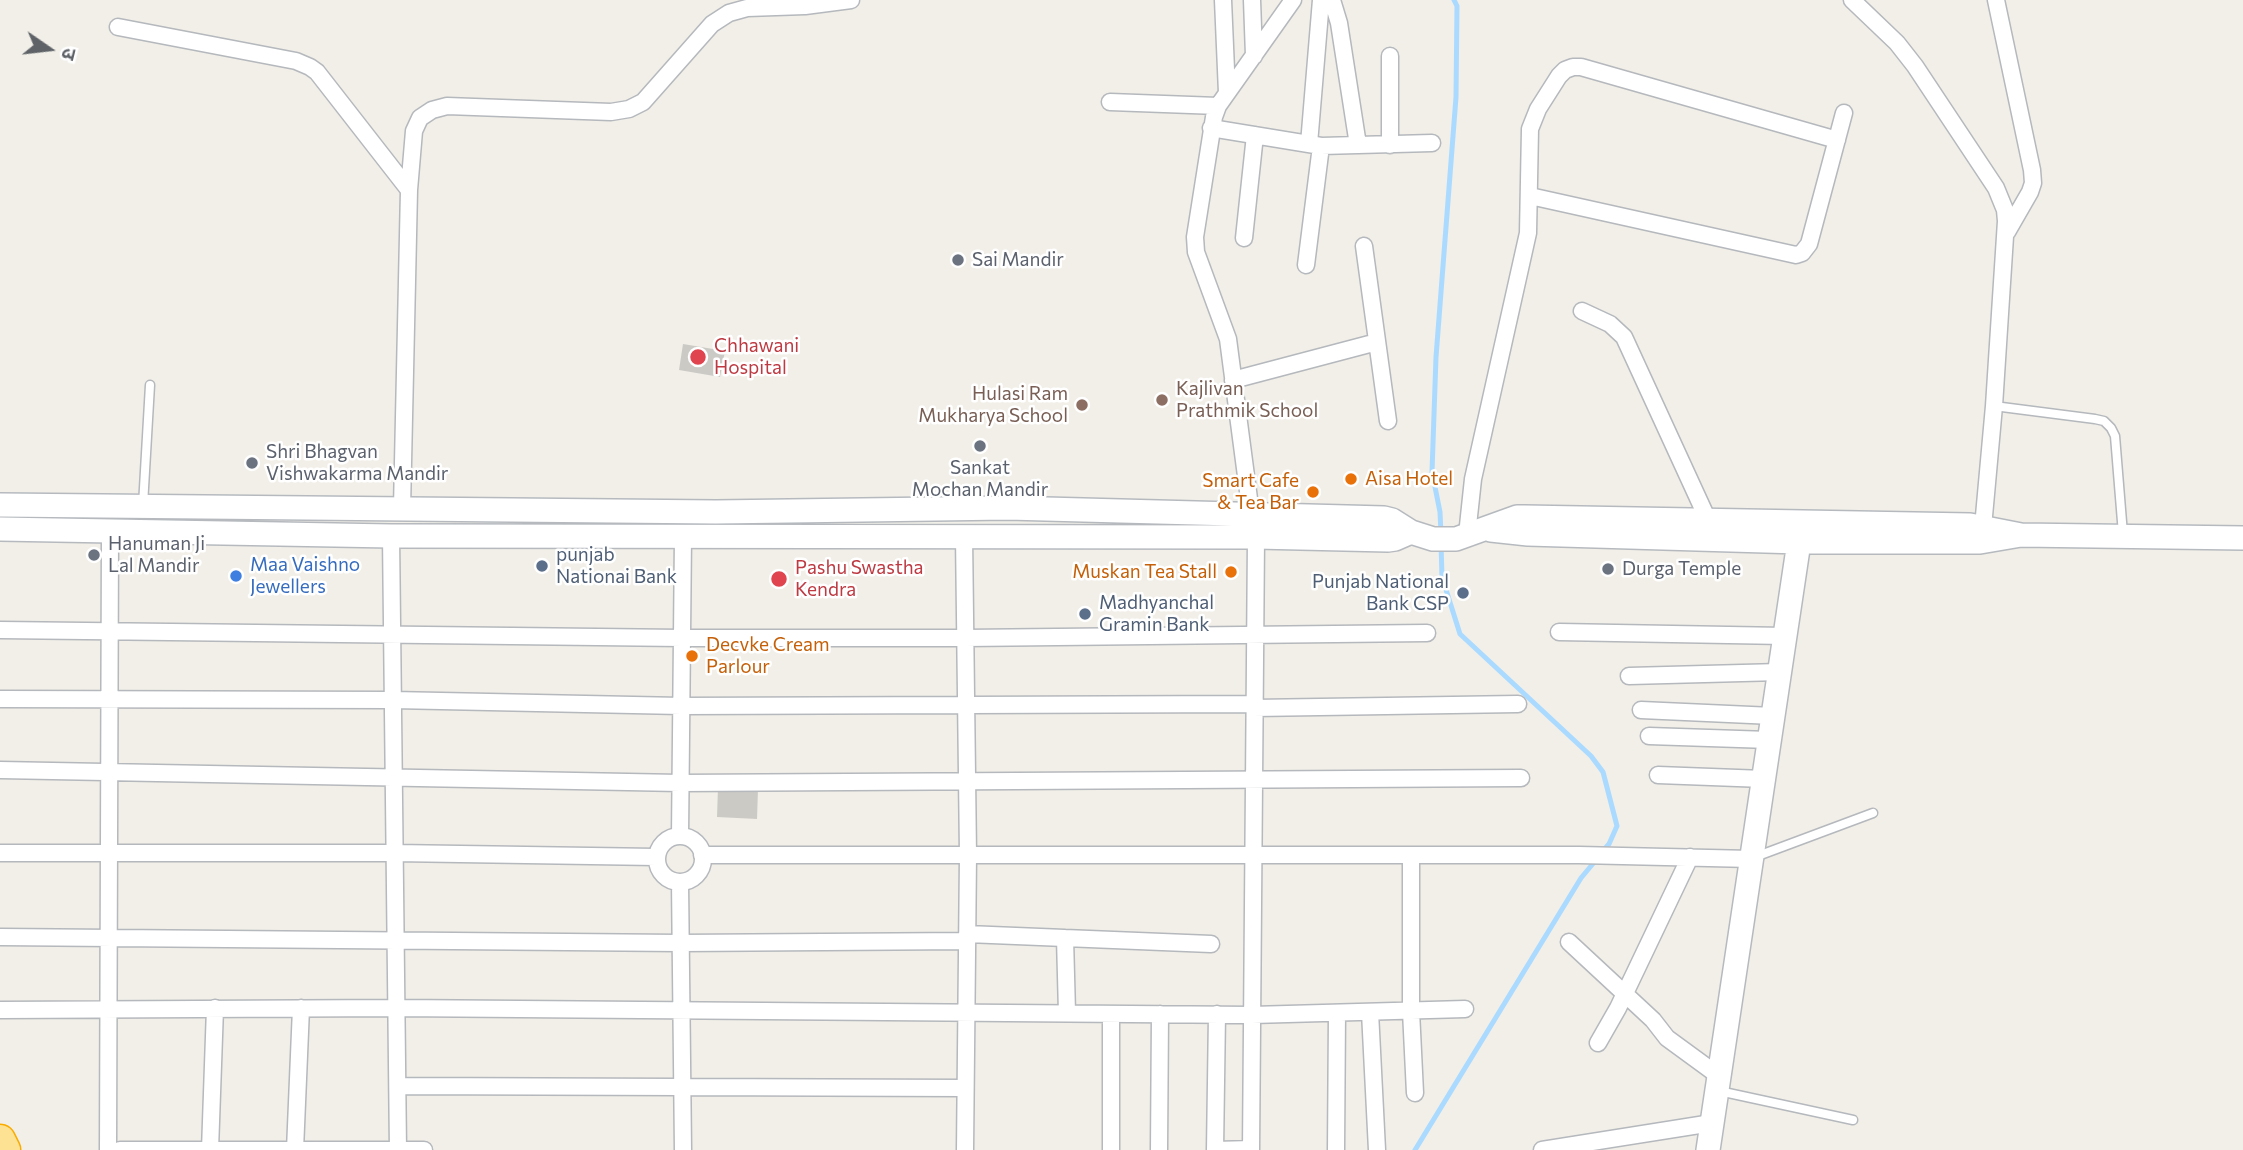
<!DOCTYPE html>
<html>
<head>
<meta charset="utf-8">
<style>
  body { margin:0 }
  #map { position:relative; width:2243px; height:1150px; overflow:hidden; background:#f1efe8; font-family:Commissioner,"Noto Sans Devanagari",sans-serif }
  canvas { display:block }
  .north { position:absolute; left:14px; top:14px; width:70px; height:70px; -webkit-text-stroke:5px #fff; paint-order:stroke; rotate:104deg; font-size:19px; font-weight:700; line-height:28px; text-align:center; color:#5f6368 }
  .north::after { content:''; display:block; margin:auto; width:24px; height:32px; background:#5f6368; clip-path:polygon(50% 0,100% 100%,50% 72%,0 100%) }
</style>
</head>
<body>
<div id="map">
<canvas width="2243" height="1150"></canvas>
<div class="north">उ</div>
</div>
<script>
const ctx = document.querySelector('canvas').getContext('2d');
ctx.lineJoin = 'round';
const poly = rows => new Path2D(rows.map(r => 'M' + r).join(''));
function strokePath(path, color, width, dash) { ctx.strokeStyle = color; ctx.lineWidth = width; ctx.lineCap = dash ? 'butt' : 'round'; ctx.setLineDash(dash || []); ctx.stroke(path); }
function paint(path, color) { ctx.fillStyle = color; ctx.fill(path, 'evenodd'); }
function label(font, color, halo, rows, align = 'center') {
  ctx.font = font + ' Commissioner,sans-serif'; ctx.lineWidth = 5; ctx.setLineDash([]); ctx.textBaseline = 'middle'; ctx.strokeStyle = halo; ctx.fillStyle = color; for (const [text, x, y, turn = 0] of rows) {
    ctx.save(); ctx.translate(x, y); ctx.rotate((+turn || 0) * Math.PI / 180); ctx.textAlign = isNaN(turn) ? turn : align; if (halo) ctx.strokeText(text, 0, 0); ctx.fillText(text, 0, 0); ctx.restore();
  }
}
const stream = poly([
  [1441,534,1440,512,1432,472,1436,357,1456,97,1457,6,1454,0],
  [1441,543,1442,577,1460,634,1591,756,1603,772,1617,826,1609,844,1602,852],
  [1415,1150,1581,878,1596,860]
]);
const building = poly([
  [683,344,725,351,720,377,679,370],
  [718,787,758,789,757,819,717,817]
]);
const lane = poly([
  [1994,406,2095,419,2104,421,2111,428,2115,436,2123,534],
  [143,505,150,385],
  [1755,857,1873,813],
  [1719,1091,1853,1120]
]);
const street = poly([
  [1223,0,1227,93],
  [1252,0,1254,56],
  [1332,0,1339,23,1358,145],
  [1852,0,1897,43,1915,66,1996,188,2005,210,2006,221,1994,406,1983,527],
  [1996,0,2032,170,2033,183,2030,192,2007,232],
  [118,27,296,61,310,67,317,72,409,190],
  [1390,56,1390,145],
  [1110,102,1218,106],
  [1211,128,1321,146,1432,143],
  [1309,144,1321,0],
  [1530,196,1796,255,1802,253,1809,244,1844,113],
  [1244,238,1255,135],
  [1364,246,1388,421],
  [1306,265,1321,146],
  [1582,311,1610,324,1624,337,1708,520],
  [1233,380,1377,342],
  [402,508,409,190,414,131,420,118,432,110,447,106,611,112,629,109,643,102,712,24,729,13,747,8,805,6,851,0],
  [1251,514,1228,339,1196,252,1195,237,1214,117,1218,106,1293,0],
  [1467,535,1473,479,1528,233,1530,129,1538,109,1559,76,1565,70,1573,67,1581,67,1837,140],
  [391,536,398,1150],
  [964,536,968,855,965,1150],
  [0,630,682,638,965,638,1427,633],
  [1559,632,1785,636],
  [1629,676,1780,672],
  [0,699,393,700,681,706,1254,704],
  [1254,708,1518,704],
  [1641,710,1773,716],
  [1649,736,1769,740],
  [0,770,680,783,1521,778],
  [1658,775,1764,779],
  [680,836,683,536],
  '657 859a23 23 0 1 1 46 0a23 23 0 1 1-46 0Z',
  [0,853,395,853,656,857],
  [702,855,1579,855,1752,859],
  [1411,855,1411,1011,1415,1093],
  [680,882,683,1150],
  [967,934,1211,944],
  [0,937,680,943,967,941],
  [1065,938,1067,1013],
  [1569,942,1653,1020,1667,1038,1719,1076],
  [0,1010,397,1008,1252,1015,1465,1009],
  [1370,1012,1377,1150],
  [1111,1014,1111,1150],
  [1598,1043,1618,1008,1690,857],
  [398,1086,965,1088],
  [108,1150,110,531],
  [120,1150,424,1150],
  [210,1150,215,1008],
  [295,1150,301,1008],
  [1159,1150,1160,1014],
  [1215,1150,1217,1014],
  [1215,1150,1251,1149],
  [1251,1150,1256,537],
  [1336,1150,1337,1013],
  [1542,1150,1712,1123]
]);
const secondary = poly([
  [0,505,716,512,1008,508,1384,518,1392,520,1411,532,1433,539,1456,539,1517,517,1525,517,1970,525,2021,535],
  [0,529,391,536,1256,537,1388,540,1395,539,1411,532],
  [1491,530,1528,534,1799,542,1980,542,2021,535,2243,538],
  [1708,1150,1799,542]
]);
const highway = poly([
  [0,1140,5,1150]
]);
const markers = [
  [958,260,7,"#6b7280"],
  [698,357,9,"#e0444e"],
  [1162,400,7,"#8d6e63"],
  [1082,405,7,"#8d6e63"],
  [980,446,7,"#6b7280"],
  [252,463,7,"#6b7280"],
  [1351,479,7,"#e8710a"],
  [1313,492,7,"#e8710a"],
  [94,555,7,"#6b7280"],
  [542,566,7,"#5c6f8a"],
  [1608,569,7,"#6b7280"],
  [1231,572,7,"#e8710a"],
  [236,576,7,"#3f7fe0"],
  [779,579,9,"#e0444e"],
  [1463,593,7,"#5c6f8a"],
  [1085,614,7,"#5c6f8a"],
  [692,656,7,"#e8710a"]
];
const worshipNames = [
  ["Sai Mandir",972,260],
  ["Shri Bhagvan",266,452],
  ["Vishwakarma Mandir",266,474],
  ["Sankat",980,468,"center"],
  ["Mochan Mandir",980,490,"center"],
  ["Hanuman Ji",108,544],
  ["Lal Mandir",108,566],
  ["Durga Temple",1622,569]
];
const healthNames = [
  ["Chhawani",714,346],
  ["Hospital",714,368],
  ["Pashu Swastha",795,568],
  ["Kendra",795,590]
];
const educationNames = [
  ["Kajlivan",1176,389],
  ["Prathmik School",1176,411],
  ["Hulasi Ram",1068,394,"right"],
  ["Mukharya School",1068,416,"right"]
];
const foodNames = [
  ["Aisa Hotel",1365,479],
  ["Smart Cafe",1299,481,"right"],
  ["& Tea Bar",1299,503,"right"],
  ["Muskan Tea Stall",1217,572,"right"],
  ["Decvke Cream",706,645],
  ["Parlour",706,667]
];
const serviceNames = [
  ["punjab",556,555],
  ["Nationai Bank",556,577],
  ["Punjab National",1449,582,"right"],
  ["Bank CSP",1449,604,"right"],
  ["Madhyanchal",1099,603],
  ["Gramin Bank",1099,625]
];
const shopNames = [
  ["Maa Vaishno",250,565],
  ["Jewellers",250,587]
];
strokePath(stream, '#aadaff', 5);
paint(building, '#cccac5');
strokePath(lane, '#b5b8bc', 11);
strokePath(street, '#b5b8bc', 19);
strokePath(secondary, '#b6babf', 26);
strokePath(highway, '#f9ab00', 33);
strokePath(lane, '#fff', 8);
strokePath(street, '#fff', 16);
strokePath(secondary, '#fff', 23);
strokePath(highway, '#fde293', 30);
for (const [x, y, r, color] of markers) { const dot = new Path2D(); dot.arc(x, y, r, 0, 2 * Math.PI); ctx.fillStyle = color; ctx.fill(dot); strokePath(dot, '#fff', 2.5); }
label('19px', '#5b616d', '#fff', worshipNames, 'left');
label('19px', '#be3a42', '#fff', healthNames, 'left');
label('19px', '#785e54', '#fff', educationNames, 'left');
label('19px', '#c56008', '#fff', foodNames, 'left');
label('19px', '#4e5e75', '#fff', serviceNames, 'left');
label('19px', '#366cbe', '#fff', shopNames, 'left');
</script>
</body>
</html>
